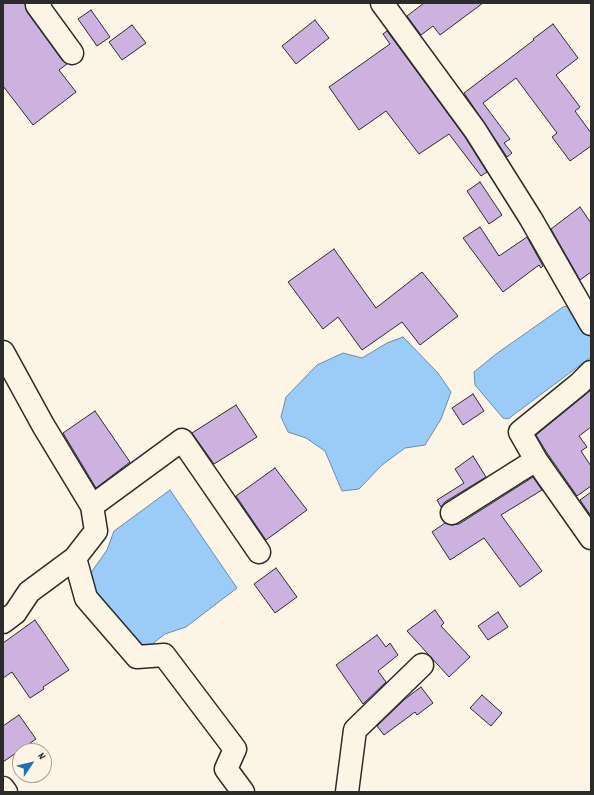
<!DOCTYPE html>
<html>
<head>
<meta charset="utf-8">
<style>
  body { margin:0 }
  #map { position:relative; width:594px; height:795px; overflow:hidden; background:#fcf5e5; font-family:Dekko,sans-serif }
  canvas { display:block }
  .frame { position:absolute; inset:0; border:4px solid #2b2b2b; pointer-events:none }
  .north { position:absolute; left:12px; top:743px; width:40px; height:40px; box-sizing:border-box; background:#fcf5e5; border:1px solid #a8a49b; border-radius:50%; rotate:55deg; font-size:11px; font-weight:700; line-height:16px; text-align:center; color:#2b2b2b }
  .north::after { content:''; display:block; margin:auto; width:14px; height:18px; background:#1f6fb2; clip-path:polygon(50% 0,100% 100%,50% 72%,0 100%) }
</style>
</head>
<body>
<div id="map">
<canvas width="594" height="795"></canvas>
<div class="frame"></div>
<div class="north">N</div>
</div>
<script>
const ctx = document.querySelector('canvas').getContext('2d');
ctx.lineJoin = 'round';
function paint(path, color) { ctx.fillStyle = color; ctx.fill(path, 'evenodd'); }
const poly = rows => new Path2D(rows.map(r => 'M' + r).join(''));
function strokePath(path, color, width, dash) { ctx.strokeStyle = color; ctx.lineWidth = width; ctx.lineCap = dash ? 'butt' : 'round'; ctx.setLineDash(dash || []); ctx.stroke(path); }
const water = poly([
  [567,306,591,338,591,357,508,419,503,418,475,385,474,372,496,354,563,307,567,306],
  [403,337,438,373,451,392,441,419,425,445,405,448,382,465,359,489,342,491,325,451,306,438,288,432,281,417,286,397,317,365,343,353,362,358,387,343,403,337],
  [170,490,237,588,186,627,165,634,146,649,131,644,89,586,90,574,107,550,114,531,170,490]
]);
const building = poly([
  [3,3,25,3,27,12,62,60,67,64,59,70,76,92,33,125,3,86,3,3],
  [424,3,483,3,440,35,433,26,421,35,407,16,424,3],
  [91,10,110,37,97,46,78,19,91,10],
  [315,20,329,38,296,64,282,46,315,20],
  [553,24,578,58,556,75,580,107,575,111,591,133,591,146,570,161,552,137,557,133,516,78,483,103,510,139,504,143,512,153,507,157,464,93,534,40,533,39,553,24],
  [132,25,146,43,122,60,109,42,132,25],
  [387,31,465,137,487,172,481,176,449,134,419,154,386,111,359,130,329,87,390,44,383,34,387,31],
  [480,182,502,215,489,224,467,191,480,182],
  [580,207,591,223,591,272,580,280,551,229,580,207],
  [480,227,499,256,527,237,543,266,541,268,539,265,503,292,463,238,480,227],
  [334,249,376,308,422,272,458,316,420,345,402,322,362,350,338,317,323,329,288,282,334,249],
  [591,390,591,427,579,436,587,447,581,451,591,466,591,486,577,496,547,453,536,435,591,390],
  [473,394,484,411,463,425,452,408,473,394],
  [236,405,257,437,214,464,192,433,236,405],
  [95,411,130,462,96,488,63,433,95,411],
  [473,456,486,477,445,502,441,507,437,500,464,483,455,469,473,456],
  [275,468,307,510,266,540,236,496,275,468],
  [533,477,542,490,501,515,542,571,520,587,484,538,450,560,432,532,445,523,452,525,459,524,533,477],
  [591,492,591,516,580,500,591,492],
  [276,568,297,597,275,613,254,584,276,568],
  [435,610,444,623,441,626,470,657,449,677,407,631,435,610],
  [498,612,508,627,488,640,478,626,498,612],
  [35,620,69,670,43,687,44,689,30,698,12,672,3,678,3,643,35,620],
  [377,635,386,647,390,643,398,655,378,671,386,682,363,704,336,665,377,635],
  [421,687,433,703,417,715,415,712,384,735,377,726,405,699,421,687],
  [482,695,502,713,491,726,470,708,482,695],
  [19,715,36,739,3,762,3,726,19,715]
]);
const minor = poly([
  [40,3,37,5,72,53],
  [382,3,475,130,531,219,591,324],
  [3,352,43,425,92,506,96,531,75,558,29,592,15,613,3,622],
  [591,372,579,384,520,432,536,460,591,538],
  [92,506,182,440,259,552],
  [452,513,536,460],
  [75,558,86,598,137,657,164,655,235,749,226,769,243,792],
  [3,788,6,792],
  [347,792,355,730,422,665]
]);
paint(water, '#9accf7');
strokePath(water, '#6e8ca5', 1);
paint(building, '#cdb1df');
strokePath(building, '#2b2b2b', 1);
strokePath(minor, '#2b2b2b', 25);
strokePath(minor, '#fcf5e5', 22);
</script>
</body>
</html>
